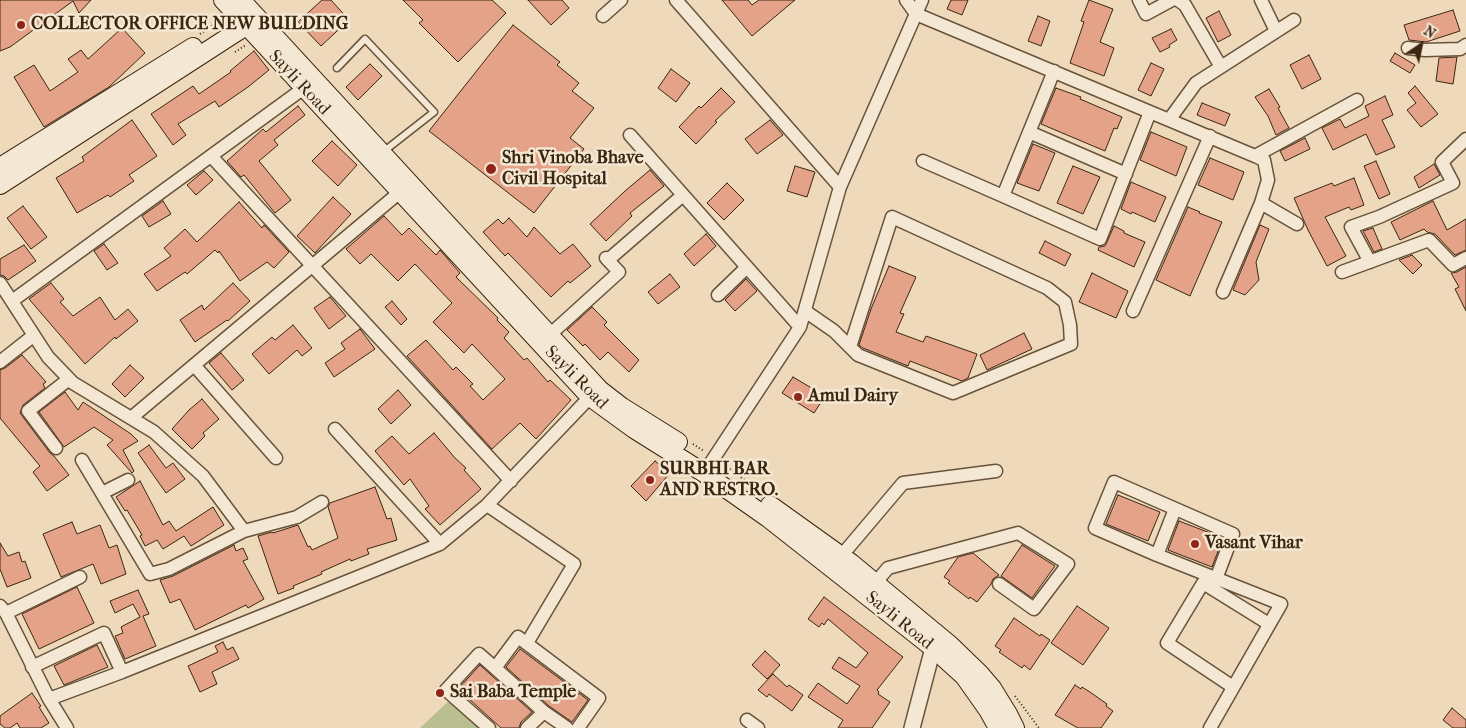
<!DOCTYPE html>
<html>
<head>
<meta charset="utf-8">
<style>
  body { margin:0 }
  #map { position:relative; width:1466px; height:728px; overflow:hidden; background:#eedabb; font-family:"IM FELL French Canon",serif }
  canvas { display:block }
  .north { position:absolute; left:1396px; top:20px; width:50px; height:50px; -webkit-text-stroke:4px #f4e7d3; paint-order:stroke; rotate:34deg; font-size:14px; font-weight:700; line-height:20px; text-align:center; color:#3b260f }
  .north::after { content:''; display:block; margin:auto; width:18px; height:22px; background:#3b260f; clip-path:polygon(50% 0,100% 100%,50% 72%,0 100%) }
</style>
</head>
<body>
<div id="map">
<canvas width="1466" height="728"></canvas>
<div class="north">N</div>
</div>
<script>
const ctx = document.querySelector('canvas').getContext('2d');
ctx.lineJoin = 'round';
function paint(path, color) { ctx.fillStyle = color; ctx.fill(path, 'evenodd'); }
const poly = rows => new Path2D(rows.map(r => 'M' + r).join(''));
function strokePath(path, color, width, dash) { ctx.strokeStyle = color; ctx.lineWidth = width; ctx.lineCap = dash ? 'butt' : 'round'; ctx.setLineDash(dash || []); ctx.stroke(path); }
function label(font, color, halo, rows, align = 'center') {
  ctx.font = font + ' "IM FELL French Canon",serif'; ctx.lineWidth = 5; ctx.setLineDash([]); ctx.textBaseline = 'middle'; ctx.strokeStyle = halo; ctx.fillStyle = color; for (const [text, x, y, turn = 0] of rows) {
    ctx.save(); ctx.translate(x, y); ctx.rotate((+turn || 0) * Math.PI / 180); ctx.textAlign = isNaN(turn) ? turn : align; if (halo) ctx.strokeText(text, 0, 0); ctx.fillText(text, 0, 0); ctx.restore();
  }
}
const green = poly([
  [454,696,489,728,420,728]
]);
const building = poly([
  [0,0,91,0,79,13,73,1,10,47,0,51,0,0],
  [322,0,331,0,349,20,321,46,298,22,322,0],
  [403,0,492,0,506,13,458,62,419,23,423,20,403,0],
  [528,0,562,0,569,8,551,25,528,0],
  [722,0,748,0,752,5,759,0,795,0,752,36,722,0],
  [951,0,968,0,962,15,947,9,951,0],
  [1089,0,1113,9,1100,42,1114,48,1104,76,1070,63,1084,22,1081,21,1089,0],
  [1453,10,1460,31,1426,42,1409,40,1404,25,1453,10],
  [1219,11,1231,35,1218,42,1206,18,1219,11],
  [1038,16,1050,21,1041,46,1028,41,1038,16],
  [513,25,560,62,557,65,579,83,572,91,594,108,570,138,584,149,534,213,429,131,513,25],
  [122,28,145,53,109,87,44,127,14,77,34,65,50,91,78,72,68,59,81,50,88,59,122,28],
  [1171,29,1177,40,1169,45,1170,47,1160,52,1152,38,1171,29],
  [254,51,269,70,248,87,219,107,215,101,178,124,186,135,173,145,151,114,193,86,199,94,231,72,230,71,254,51],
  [1395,53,1415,65,1410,73,1390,61,1395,53],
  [1309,55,1321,79,1302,89,1290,65,1309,55],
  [1457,57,1453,84,1436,81,1439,58,1457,57],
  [1151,63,1164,69,1151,96,1138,90,1151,63],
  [370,64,382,76,358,100,346,87,370,64],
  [671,69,690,83,676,102,658,88,671,69],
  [1415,86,1438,114,1421,127,1407,110,1416,103,1408,93,1415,86],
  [721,88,735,102,715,121,717,122,696,144,679,127,699,106,701,108,721,88],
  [1056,88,1081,97,1080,99,1122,117,1117,129,1114,128,1105,151,1041,124,1056,88],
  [1269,89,1280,107,1278,108,1289,128,1276,135,1268,116,1255,97,1269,89],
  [1385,96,1393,115,1382,120,1395,147,1376,155,1366,134,1333,150,1322,128,1340,119,1345,128,1369,116,1365,106,1385,96],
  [1202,103,1230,114,1225,126,1197,115,1202,103],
  [298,106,305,115,274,140,278,145,259,161,291,200,275,213,244,175,241,177,227,161,263,129,266,132,298,106],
  [132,120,157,156,129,175,134,181,110,197,108,195,77,213,56,178,84,161,82,157,132,120],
  [770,120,783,135,757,154,745,139,770,120],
  [1151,132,1187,147,1176,176,1140,160,1151,132],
  [1305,138,1310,149,1285,161,1280,151,1305,138],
  [332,141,357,165,338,186,312,161,332,141],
  [1033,144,1055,153,1039,191,1017,183,1033,144],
  [1210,158,1244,172,1233,200,1198,185,1210,158],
  [1376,161,1390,194,1379,199,1364,166,1376,161],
  [1434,164,1440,175,1419,188,1414,177,1434,164],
  [795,166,815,172,807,197,787,191,795,166],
  [1073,166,1100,177,1083,214,1057,203,1073,166],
  [650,170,664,186,630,213,632,216,606,241,590,224,625,191,650,170],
  [204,171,213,180,196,195,187,185,204,171],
  [1354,178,1364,205,1351,210,1349,207,1325,217,1346,256,1327,266,1308,230,1294,198,1332,183,1334,186,1354,178],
  [1131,182,1166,197,1155,222,1132,212,1131,214,1121,209,1131,182],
  [727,183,744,200,724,220,707,203,727,183],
  [333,197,351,214,315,253,297,236,333,197],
  [163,201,171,214,149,227,142,216,163,201],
  [1433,201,1447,230,1466,219,1466,250,1455,255,1435,234,1427,232,1424,229,1400,240,1391,222,1433,201],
  [239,202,262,228,264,225,289,252,274,268,267,262,240,281,219,251,218,253,215,250,187,274,185,272,157,291,144,274,171,256,164,248,185,229,197,242,239,202],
  [23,206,47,237,31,249,7,218,23,206],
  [1188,207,1200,212,1199,213,1222,222,1190,296,1156,280,1188,207],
  [384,216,402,235,409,228,436,255,440,250,460,273,456,277,498,318,497,320,509,332,504,338,524,360,527,358,548,382,550,380,571,400,536,439,520,423,492,449,407,356,426,340,453,370,456,367,473,384,470,386,483,400,505,379,472,344,464,353,433,322,452,303,415,264,398,281,371,254,360,264,346,249,384,216],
  [509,218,527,237,534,227,560,254,573,244,591,266,570,283,568,281,551,297,508,253,505,256,483,232,498,219,503,224,509,218],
  [1260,225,1269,229,1256,262,1259,280,1245,295,1233,290,1260,225],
  [1114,226,1124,231,1124,233,1145,242,1134,267,1098,250,1099,247,1105,246,1107,242,1114,226],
  [1373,228,1382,249,1374,252,1363,231,1373,228],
  [706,234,716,246,694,266,684,254,706,234],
  [1045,241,1071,254,1065,266,1039,253,1045,241],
  [104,244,118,263,107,270,94,251,104,244],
  [24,245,36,261,8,280,4,276,0,275,0,259,24,245],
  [1412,255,1422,265,1413,274,1399,260,1412,255],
  [889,266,916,277,900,313,904,314,896,332,923,342,926,336,977,354,968,378,962,381,910,361,908,366,863,348,859,345,871,309,889,266],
  [1466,267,1466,311,1455,289,1459,287,1451,273,1457,272,1466,267],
  [1092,273,1128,291,1116,318,1079,302,1092,273],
  [670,274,680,287,658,304,648,292,670,274],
  [746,279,757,291,735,311,725,300,746,279],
  [51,283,64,299,60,302,73,316,100,297,115,320,128,309,138,321,116,339,115,337,85,364,29,299,51,283],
  [233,283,250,301,228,321,227,320,195,342,180,320,202,305,204,310,233,283],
  [330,297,346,316,329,329,314,308,330,297],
  [392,301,407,319,401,325,385,307,392,301],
  [592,307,607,322,604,325,639,360,629,372,608,352,600,360,585,344,583,346,567,330,592,307],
  [293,325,312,348,302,356,297,350,269,374,252,354,272,337,275,340,293,325],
  [360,329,375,349,334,377,325,363,345,349,341,343,360,329],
  [1024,333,1032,349,987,370,980,355,1024,333],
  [221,353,244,380,232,390,209,363,221,353],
  [22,355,46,382,43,384,45,388,23,405,20,413,50,453,54,456,69,475,47,491,33,472,40,466,0,418,0,370,5,368,22,355],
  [130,365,144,378,125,397,112,384,130,365],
  [793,377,825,396,814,413,782,393,793,377],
  [398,390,411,405,391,424,378,409,398,390],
  [65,392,78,410,83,402,131,434,138,441,123,450,134,471,132,473,107,445,113,440,94,427,64,447,39,412,65,392],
  [202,399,219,419,203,433,205,436,192,449,172,429,189,410,202,399],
  [434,433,455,458,466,468,464,470,481,489,440,525,425,509,429,506,410,479,404,485,375,451,392,436,409,454,434,433],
  [149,445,166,468,173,463,185,479,166,493,138,453,149,445],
  [655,461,670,473,646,501,631,486,655,461],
  [140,481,163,525,169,521,176,531,213,507,224,525,191,546,184,536,163,549,157,540,145,546,140,536,142,535,127,510,125,511,116,497,140,481],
  [375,487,387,519,391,518,397,540,367,549,369,554,351,561,350,559,321,572,322,574,293,586,294,588,278,594,258,536,272,532,273,533,298,525,308,547,310,546,312,550,338,538,328,507,330,503,375,487],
  [1118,495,1160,512,1148,541,1106,524,1118,495],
  [1179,521,1223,538,1212,567,1168,550,1179,521],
  [72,522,77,534,100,525,109,548,117,545,126,574,101,584,93,564,61,577,43,534,72,522],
  [0,543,8,556,19,552,22,562,25,561,31,578,7,587,0,569,0,543],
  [234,545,236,551,243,548,248,559,243,561,264,599,248,608,246,605,195,630,180,599,170,603,160,580,173,576,234,545],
  [1022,545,1055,566,1032,598,1001,576,1022,545],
  [973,553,999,575,993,579,991,584,977,602,970,597,969,599,948,583,950,581,944,577,958,557,973,553],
  [77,587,94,623,39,649,22,614,77,587],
  [138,590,149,614,143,616,156,646,125,659,115,636,123,633,121,627,140,617,133,604,115,613,110,601,138,590],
  [824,597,903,657,877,690,879,692,878,694,890,702,872,728,838,728,843,720,808,697,818,683,847,704,860,686,832,668,839,657,856,668,868,653,828,619,824,625,822,623,819,627,808,619,824,597],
  [1077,606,1109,628,1083,665,1051,643,1077,606],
  [1014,618,1040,636,1041,634,1050,640,1030,670,1024,665,1022,668,999,652,1001,650,995,646,1014,618],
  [223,642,227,650,233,647,239,659,212,672,217,684,200,692,188,666,218,652,215,646,223,642],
  [97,645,108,667,64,685,54,666,97,645],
  [520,649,575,690,578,695,579,693,588,700,572,722,549,706,506,667,520,649],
  [765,651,780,665,767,679,752,665,765,651],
  [480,665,532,712,521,722,519,728,501,728,458,689,480,665],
  [773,674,787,687,789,685,803,695,792,711,769,694,767,697,758,690,773,674],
  [1075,685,1081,689,1082,687,1090,692,1107,704,1106,706,1113,711,1101,728,1078,728,1055,715,1075,685],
  [32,693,41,706,39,707,49,723,41,728,20,728,17,723,10,728,5,728,0,724,0,716,32,693],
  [1452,708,1466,720,1466,728,1453,728,1443,720,1452,708]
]);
const path = poly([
  [200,34,221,20],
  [235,52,246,45],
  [693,444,704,451],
  [724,465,763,493],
  [1015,696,1039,728]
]);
const service = poly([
  [337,68,365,39,434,112,383,152]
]);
const minor = poly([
  [676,0,840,187],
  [906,0,916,14,1255,156,1357,100],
  [1139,0,1146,14,1172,0],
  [1178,0,1185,5,1221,67],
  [1261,0,1276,31],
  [603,16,621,0],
  [1408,48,1425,50,1460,49,1466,45],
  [1054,71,1003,196,1100,239,1150,112],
  [1169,120,1196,83,1294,20],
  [1029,132,1126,174],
  [630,135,800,327],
  [211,156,511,481],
  [1255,156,1264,160,1268,180,1261,203,1297,224],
  [923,161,1003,196],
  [608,260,683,195],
  [1370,262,1351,227,1379,217,1453,183,1442,162,1466,139],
  [1342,272,1429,240,1453,265,1466,258],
  [0,283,48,357,73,383,154,432,203,476,244,531,297,517,322,502],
  [1223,292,1261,203],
  [718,295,747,267],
  [12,301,304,88],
  [805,311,834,331,858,355,953,393,1071,344,1070,325,1065,302,1047,288,892,217,850,347],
  [1133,311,1210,136],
  [544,340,619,272,606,258],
  [0,362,33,336],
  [194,365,276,458],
  [131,418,400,192],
  [335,429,440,544],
  [56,448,28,411,69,379],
  [82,460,150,574,169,569,244,531],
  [704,473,800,327,840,187,922,0],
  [102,493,128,480],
  [487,505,574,564,527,643],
  [1157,555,1175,509],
  [837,561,903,483,996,471],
  [871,588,888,568,1018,533,1068,564,1034,609,999,584],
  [0,606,6,613,49,699,122,672,440,544,487,505,590,397],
  [6,613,80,577],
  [32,667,104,633,122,672],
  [495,668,544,712,567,728],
  [1233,687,1167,643,1203,583,1269,624],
  [49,699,67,728],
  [747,720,758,728],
  [489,728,446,690,479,654,495,668,518,637,599,698,578,728],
  [527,728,544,712],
  [1210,728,1281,604,1157,555,1095,528,1114,482,1233,534,1216,579]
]);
const tertiary = poly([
  [912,728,933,648]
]);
const secondary = poly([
  [223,0,590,397,634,429,704,473,768,518,933,648,964,676,988,710,998,728],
  [241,0,600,390,622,407,678,442],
  [0,167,193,47],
  [0,185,255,20],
  [770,505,851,563,950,645,980,674,992,688,1008,714,1015,728]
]);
const markers = [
  [21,25,5,"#8f2418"],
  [491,169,6,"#8f2418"],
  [798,397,5,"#8f2418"],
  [650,480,5,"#8f2418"],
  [1195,544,5,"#8f2418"],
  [440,693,5,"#8f2418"]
];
const poiNames = [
  ["COLLECTOR OFFICE NEW BUILDING",31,25],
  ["Shri Vinoba Bhave",502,159],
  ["Civil Hospital",502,180],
  ["Amul Dairy",808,397],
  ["SURBHI BAR",660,470],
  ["AND RESTRO.",660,491],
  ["Vasant Vihar",1205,544],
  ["Sai Baba Temple",450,693]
];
const streetNames = [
  ["Sayli Road",299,83,47],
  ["Sayli Road",576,378,45],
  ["Sayli Road",899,621,39]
];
paint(green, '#b9bf90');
paint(building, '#e4a389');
strokePath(building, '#3b260f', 1);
strokePath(service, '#68533a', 9);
strokePath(minor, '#68533a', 15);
strokePath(tertiary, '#68533a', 18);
strokePath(secondary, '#3b260f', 20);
strokePath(path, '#3b260f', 2, [1, 2.5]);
strokePath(service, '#f4e7d3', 6);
strokePath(minor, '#f4e7d3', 12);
strokePath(tertiary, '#f4e7d3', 15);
strokePath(secondary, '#f4e7d3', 18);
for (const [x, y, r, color] of markers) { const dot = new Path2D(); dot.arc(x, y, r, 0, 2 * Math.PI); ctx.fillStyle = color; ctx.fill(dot); strokePath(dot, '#f4e7d3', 2); }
label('bold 18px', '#3b260f', '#f4e7d3', poiNames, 'left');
label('18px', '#3b260f', '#f4e7d3', streetNames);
</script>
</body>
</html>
